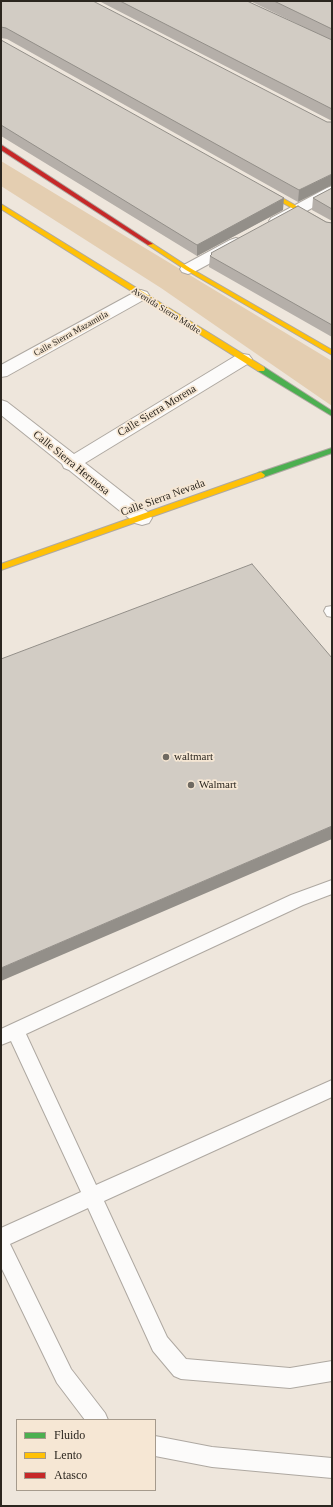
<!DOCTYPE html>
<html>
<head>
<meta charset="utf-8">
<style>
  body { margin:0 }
  #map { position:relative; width:333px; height:1507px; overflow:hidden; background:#eee6dc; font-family:"Times New Roman",serif }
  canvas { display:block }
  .frame { position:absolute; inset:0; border:2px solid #2b261f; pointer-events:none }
  .legend { position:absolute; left:16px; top:1419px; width:140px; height:72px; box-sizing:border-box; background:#f6e7d4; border:1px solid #a59a8c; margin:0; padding:5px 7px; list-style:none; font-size:12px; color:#2b261f }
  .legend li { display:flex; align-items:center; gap:8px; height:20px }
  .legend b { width:20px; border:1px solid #a59a8c }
</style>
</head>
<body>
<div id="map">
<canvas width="333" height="1507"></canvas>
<div class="frame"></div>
<ul class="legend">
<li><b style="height:5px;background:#4caf50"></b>Fluido</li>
<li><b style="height:5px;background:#ffc107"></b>Lento</li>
<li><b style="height:5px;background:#c62828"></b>Atasco</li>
</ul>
</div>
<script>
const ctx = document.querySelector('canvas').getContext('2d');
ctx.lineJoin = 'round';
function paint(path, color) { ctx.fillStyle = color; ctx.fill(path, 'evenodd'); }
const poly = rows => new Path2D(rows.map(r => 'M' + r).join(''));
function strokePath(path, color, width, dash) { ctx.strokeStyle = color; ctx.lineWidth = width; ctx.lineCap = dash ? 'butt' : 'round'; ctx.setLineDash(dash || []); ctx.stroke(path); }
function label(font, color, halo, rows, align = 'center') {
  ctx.font = font + ' "Times New Roman",serif'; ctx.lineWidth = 3.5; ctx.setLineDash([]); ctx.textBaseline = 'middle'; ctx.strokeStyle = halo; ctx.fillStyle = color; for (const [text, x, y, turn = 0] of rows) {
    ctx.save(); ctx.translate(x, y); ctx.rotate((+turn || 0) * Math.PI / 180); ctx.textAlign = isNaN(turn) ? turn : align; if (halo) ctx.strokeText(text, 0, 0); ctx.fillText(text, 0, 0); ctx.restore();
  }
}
const green = poly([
  [1,161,332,361,332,406,161,288,1,186]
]);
const lane = poly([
  [332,606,332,617,327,616,324,611,326,607,332,606],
  [332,880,332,894,303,905,26,1034,96,1185,332,1080,332,1097,104,1201,167,1337,186,1359,290,1368,332,1361,332,1381,290,1388,181,1379,174,1376,153,1351,88,1208,10,1244,71,1369,105,1413,108,1420,85,1420,57,1383,1,1267,1,1228,81,1192,11,1041,1,1045,1,1029,291,895,332,880],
  [155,1436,212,1447,332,1458,332,1478,212,1467,155,1456,155,1436]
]);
const street = poly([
  [332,186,332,197,283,224,277,226,271,224,269,221,271,218,327,188,332,186],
  [236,238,242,240,244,243,242,246,194,272,188,274,182,272,180,269,182,266,230,240,236,238],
  [141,290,147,292,149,295,147,298,7,376,1,377,1,365,135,292,141,290],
  [243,354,249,355,252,359,249,363,85,463,149,513,152,518,149,523,142,525,135,523,69,470,64,468,62,464,1,415,1,400,7,402,74,454,237,355,243,354]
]);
const fast = poly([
  [258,367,264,367,332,411,332,416,258,371,258,367],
  [332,448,332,453,264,477,261,478,257,475,258,473,332,448]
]);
const slow = poly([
  [257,186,261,186,332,226,332,231,257,188,257,186],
  [1,204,264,367,265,369,264,371,258,371,1,209,1,204],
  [150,242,190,268,332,350,332,355,186,270,148,245,147,244,150,242],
  [261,472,265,475,264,477,1,570,1,564,261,472]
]);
const jam = poly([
  [1,145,3,146,153,244,148,245,1,150,1,145]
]);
const wall = poly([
  [1,1,327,122,298,202,7,39,1,38],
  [99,1,247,1,306,28,250,1,332,1,332,121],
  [1,40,283,210,197,256,1,136],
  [332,188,332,221,312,210,313,198],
  [326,222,332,223,332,337,209,267,210,256,211,255,211,253]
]);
const shadedWall = poly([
  [332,174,332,185,298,202,299,190],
  [284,198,283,210,197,256,197,245],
  [332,826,332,839,1,981,1,968]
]);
const building = poly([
  [1,1,93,1,327,122,332,122,332,174,299,190,6,28,1,27,1,1],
  [120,1,247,1,332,40,332,109,120,1],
  [274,1,332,1,332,29,274,1],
  [1,40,284,198,197,245,1,125,1,40],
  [332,188,332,209,313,198,332,188],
  [298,206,326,222,332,223,332,325,210,256,212,254,211,253,298,206],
  [252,564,332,658,332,826,1,968,1,659,252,564]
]);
const markers = [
  [166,757,4,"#6f6961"],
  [191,785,4,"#6f6961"]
];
const farStreetnames = [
  ["Avenida Sierra Madre",166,311,32],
  ["Calle Sierra Mazamitla",71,334,-29]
];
const streetNames = [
  ["Calle Sierra Morena",157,411,-31],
  ["Calle Sierra Hermosa",71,463,39],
  ["Calle Sierra Nevada",163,498,-20]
];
const poiNames = [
  ["waltmart",174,757],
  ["Walmart",199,785]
];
paint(green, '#e4ceb1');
strokePath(lane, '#aea8a1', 2);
strokePath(street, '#aea8a1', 2);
strokePath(fast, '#aea8a1', 2);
strokePath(slow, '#aea8a1', 2);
strokePath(jam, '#aea8a1', 2);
paint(lane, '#fcfbfa');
paint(street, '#fcfbfa');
paint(fast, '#4caf50');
paint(slow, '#ffc107');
paint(jam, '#c62828');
paint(wall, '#b5afa9');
paint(shadedWall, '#938f89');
paint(building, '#d2ccc4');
strokePath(building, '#938f89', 1);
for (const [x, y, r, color] of markers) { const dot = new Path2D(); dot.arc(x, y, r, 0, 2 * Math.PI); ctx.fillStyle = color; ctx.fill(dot); strokePath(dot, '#f6e7d4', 1.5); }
label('9px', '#2b261f', '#f6e7d4', farStreetnames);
label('11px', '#2b261f', '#f6e7d4', streetNames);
label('11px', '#2b261f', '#f6e7d4', poiNames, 'left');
</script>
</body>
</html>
